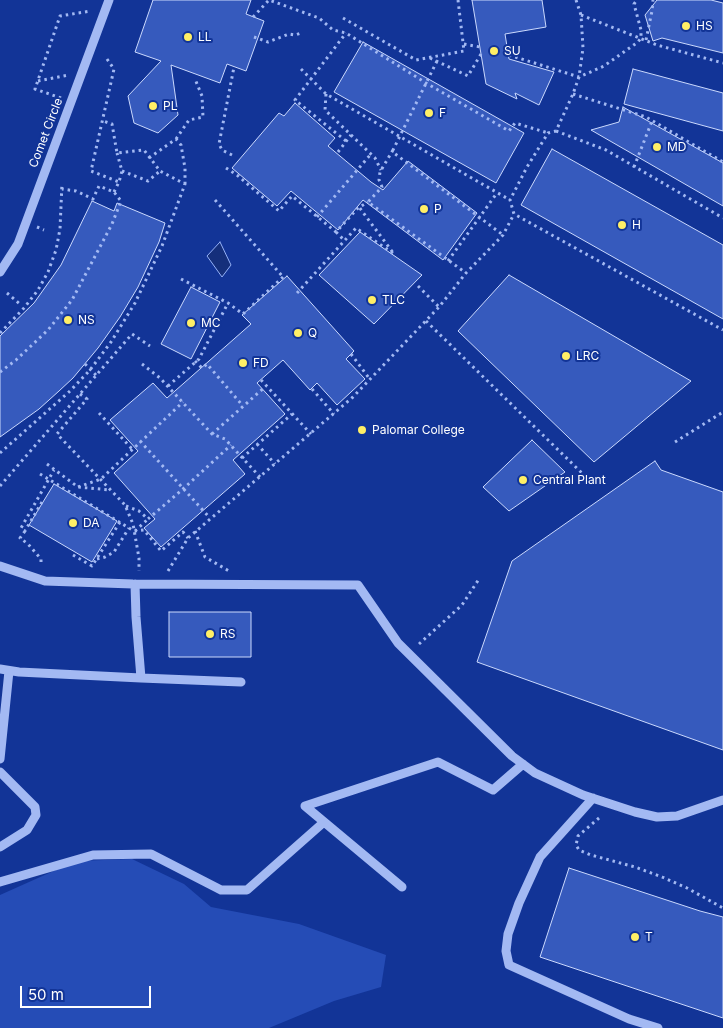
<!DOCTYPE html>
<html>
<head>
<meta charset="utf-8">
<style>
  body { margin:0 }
  #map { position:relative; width:723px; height:1028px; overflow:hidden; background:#123497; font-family:Inter,sans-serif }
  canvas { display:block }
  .scale { position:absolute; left:20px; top:986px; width:131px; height:22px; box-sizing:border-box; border:2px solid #fff; border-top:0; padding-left:6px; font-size:15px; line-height:18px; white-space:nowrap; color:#fff; -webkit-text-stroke:4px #123497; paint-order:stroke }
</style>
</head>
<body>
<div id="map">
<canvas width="723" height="1028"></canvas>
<div class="scale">50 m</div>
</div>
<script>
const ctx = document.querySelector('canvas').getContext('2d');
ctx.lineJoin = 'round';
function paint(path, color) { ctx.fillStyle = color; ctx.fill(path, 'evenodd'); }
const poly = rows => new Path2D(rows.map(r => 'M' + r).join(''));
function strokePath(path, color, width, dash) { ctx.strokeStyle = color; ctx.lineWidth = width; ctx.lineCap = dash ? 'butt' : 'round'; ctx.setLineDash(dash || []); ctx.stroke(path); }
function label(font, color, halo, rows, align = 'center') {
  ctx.font = font + ' Inter,sans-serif'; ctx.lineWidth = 4; ctx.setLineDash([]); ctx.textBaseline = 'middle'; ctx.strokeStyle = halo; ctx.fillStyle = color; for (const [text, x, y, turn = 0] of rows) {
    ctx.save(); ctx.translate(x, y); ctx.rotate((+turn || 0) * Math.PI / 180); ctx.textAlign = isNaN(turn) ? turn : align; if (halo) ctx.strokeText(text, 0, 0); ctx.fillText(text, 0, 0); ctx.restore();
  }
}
const green = poly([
  [132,859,184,884,211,907,299,924,386,955,381,987,334,1001,269,1028,0,1028,0,895,76,861]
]);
const water = poly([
  [220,242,231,265,222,277,207,256,220,242]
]);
const building = poly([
  [153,0,251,0,246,14,264,21,246,71,227,64,220,83,171,65,178,115,158,133,134,123,128,96,161,61,135,52,153,0],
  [472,0,542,0,546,27,505,34,509,59,554,72,539,105,515,93,517,99,486,84,472,0],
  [657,0,711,0,723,3,723,53,662,38,653,41,645,15,657,0],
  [363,42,524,133,496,183,334,92,363,42],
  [633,69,723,93,723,131,624,104,633,69],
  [295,103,335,138,328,146,371,182,383,190,408,161,477,213,443,260,363,200,338,230,291,191,277,206,232,168,279,113,284,116,295,103],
  [623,107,723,163,723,206,591,130,619,122,623,107],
  [552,149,723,245,723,319,521,205,552,149],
  [92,201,114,211,117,203,165,223,159,242,138,287,120,317,98,348,73,378,59,391,39,409,0,437,0,336,34,303,61,265,92,201],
  [360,232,422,275,374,324,319,275,360,232],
  [509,275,691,381,594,462,458,331,509,275],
  [287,276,354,351,346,359,365,379,337,405,317,383,310,390,283,360,257,383,285,414,233,460,245,474,161,547,144,528,155,519,114,473,138,451,110,420,153,383,167,398,251,324,242,315,287,276],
  [191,287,220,302,191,359,161,344,191,287],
  [532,440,565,472,509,511,483,487,532,440],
  [655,461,661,470,723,492,723,750,477,662,512,561,655,461],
  [54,484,117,521,92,562,29,525,54,484],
  [169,612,251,612,251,657,169,657,169,612],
  [569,868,700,911,723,917,723,1018,540,957,569,868]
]);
const path = poly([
  [576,0,581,15,583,48,579,77,573,94,556,131,548,133,527,167,510,200,514,214,723,330],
  [581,15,657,45,723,63],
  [253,17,269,0,319,18,333,30,346,33,426,83,509,131,515,123,548,133],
  [343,18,416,60,464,51,458,0],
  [254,37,268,42,289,34,295,35,301,33],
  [646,40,652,11,653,0],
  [464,44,480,47],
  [509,55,579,77,604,66,638,42,641,38,641,30,634,4,637,0],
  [430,58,468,76,481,54],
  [107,59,114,69,91,171,119,182],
  [437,61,393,150,394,153,503,235],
  [301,69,326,94,510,200],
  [38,81,69,75],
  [326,94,325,110,375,158,381,170],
  [573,94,646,117,723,162],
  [61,98,35,89,60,16,91,11],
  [556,131,606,150,723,218],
  [176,139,189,120,203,117,202,96,195,79],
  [346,141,295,100,346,33],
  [393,150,380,172,379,180,382,187,368,202,466,273],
  [338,152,351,135],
  [232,155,222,150,219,144,234,67],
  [149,158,176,139,181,145,185,168,185,184],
  [634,167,652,121],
  [226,168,237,175,279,211,292,196,336,232,358,208,368,202],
  [122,171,148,181,160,171],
  [114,192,119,182,122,171,117,153],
  [215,200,284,278],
  [317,217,371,154],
  [37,227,44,230],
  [336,232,345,241],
  [448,261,497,193],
  [181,279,228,303,243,314,283,277],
  [418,286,439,307],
  [7,293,21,305],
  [297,293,356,228,394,254,359,207],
  [426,321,587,478],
  [0,333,24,308,38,290,48,272,56,250,60,229,62,183],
  [351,354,369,378],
  [195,361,202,368,207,364,243,406],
  [85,364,96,375],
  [142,364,160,378,212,434,225,439,260,477],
  [0,372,16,360,48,330,72,300,112,224,121,201,114,192,99,186,93,199,76,191,62,189],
  [261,380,311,434],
  [168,386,199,359,228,303],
  [312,389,334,414],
  [80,394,87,399,57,434,125,505,133,524,139,558,139,571],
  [99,413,132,449],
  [212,434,266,386],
  [140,441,210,518],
  [675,442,723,412],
  [257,444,275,464],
  [0,453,70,391,90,370,111,342,135,303,162,246,185,184,160,171,144,150,117,153,112,124,103,121],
  [242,458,292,414],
  [47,464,78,487,110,490],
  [40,474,134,531,144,530,161,551,183,532,188,538],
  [0,486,132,334,150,346],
  [78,487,101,479,183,402],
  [42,502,25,531,21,528,54,470],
  [126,506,139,511,148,519,183,489,231,445],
  [25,531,20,538,28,544,41,559,41,566],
  [135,531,148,519],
  [195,531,205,557,229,571],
  [73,555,92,566,120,522],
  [97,559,105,557,114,552,129,528],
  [168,571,188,538,353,397,439,307,466,273,503,235,514,214],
  [419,644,462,605,479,579],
  [599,818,578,836,576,845,579,850,591,855,635,867,662,877,687,888,723,908]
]);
const minor = poly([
  [0,272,18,244,109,0],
  [0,566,45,581,133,584,358,585,398,643,512,756,535,773,583,795,635,812,657,817,677,816,723,800],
  [135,584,136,617,141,678,241,682],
  [0,669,19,672,141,678],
  [0,759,9,671],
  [0,772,35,807,36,815,27,830,0,847],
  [593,798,540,857,519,903,508,934,506,951,509,965,629,1019,658,1028],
  [0,882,93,855,151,854,221,890,247,890,324,822],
  [402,887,305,806,438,762,493,790,523,764]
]);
const markers = [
  [686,26,5,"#ffef66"],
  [188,37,5,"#ffef66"],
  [494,51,5,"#ffef66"],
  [153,106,5,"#ffef66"],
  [429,113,5,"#ffef66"],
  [657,147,5,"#ffef66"],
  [424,209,5,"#ffef66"],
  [622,225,5,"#ffef66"],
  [372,300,5,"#ffef66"],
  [68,320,5,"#ffef66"],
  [191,323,5,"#ffef66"],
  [298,333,5,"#ffef66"],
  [566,356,5,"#ffef66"],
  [243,363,5,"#ffef66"],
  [362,430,5,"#ffef66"],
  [523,480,5,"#ffef66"],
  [73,523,5,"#ffef66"],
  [210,634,5,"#ffef66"],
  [635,937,5,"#ffef66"]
];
const poiNames = [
  ["HS",696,26],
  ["LL",198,37],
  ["SU",504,51],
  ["PL",163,106],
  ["F",439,113],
  ["MD",667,147],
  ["P",434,209],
  ["H",632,225],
  ["TLC",382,300],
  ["NS",78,320],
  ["MC",201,323],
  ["Q",308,333],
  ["LRC",576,356],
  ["FD",253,363],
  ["Palomar College",372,430],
  ["Central Plant",533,480],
  ["DA",83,523],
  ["RS",220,634],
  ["T",645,937]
];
const streetNames = [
  ["Comet Circle",46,133,-69]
];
paint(green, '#254cb6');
paint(water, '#152f7b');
strokePath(water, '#95b1f6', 1);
paint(building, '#365abd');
strokePath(building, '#cbd9fd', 1);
strokePath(path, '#a3b9f3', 3, [2.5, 4]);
strokePath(minor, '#a3b9f3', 9);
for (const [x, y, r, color] of markers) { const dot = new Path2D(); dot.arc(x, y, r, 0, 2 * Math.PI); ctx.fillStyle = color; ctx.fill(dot); strokePath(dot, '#123497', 2); }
label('12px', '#fff', '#123497', poiNames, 'left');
label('12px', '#fff', '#123497', streetNames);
</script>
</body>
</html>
